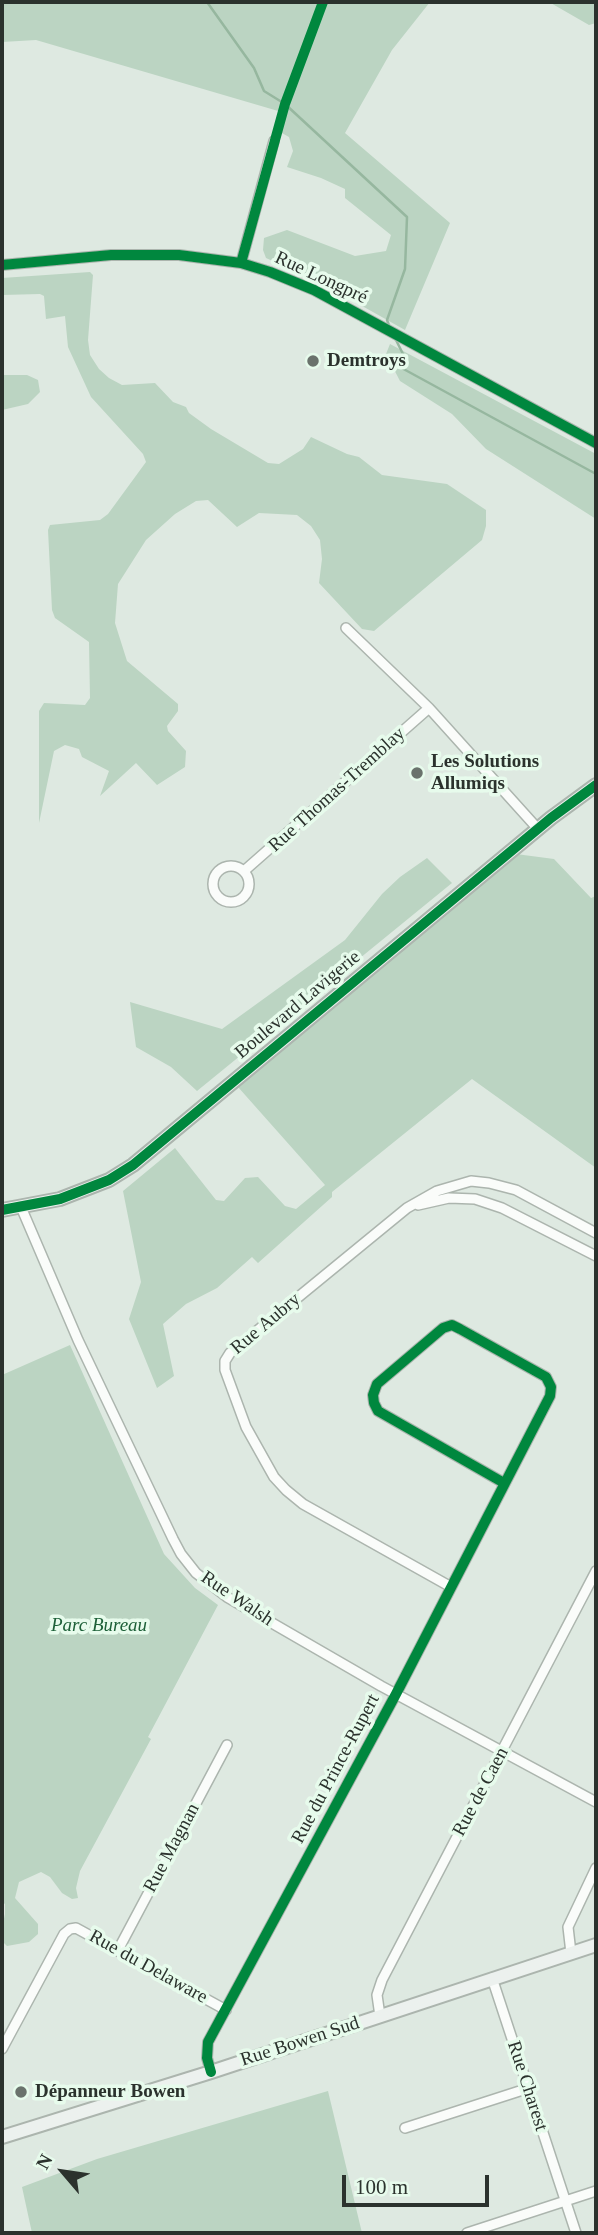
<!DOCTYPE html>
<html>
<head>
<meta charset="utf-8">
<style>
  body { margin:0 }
  #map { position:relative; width:598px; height:2235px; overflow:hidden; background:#dee9e1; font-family:Georgia,serif }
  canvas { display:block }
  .frame { position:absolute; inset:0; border:4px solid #2b322d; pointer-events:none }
  .north { position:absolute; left:28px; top:2137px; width:70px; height:70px; -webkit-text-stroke:5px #e7fbec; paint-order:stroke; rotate:299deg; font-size:19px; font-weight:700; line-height:28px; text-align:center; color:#2b322d }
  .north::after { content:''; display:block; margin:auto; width:24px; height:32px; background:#2b322d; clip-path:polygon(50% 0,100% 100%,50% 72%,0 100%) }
  .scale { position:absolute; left:342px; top:2175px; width:147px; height:32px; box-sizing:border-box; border:4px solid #2b322d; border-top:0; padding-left:9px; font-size:21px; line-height:24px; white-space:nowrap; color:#2b322d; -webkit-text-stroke:5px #e7fbec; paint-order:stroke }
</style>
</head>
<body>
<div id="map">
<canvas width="598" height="2235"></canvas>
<div class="frame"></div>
<div class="north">N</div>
<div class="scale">100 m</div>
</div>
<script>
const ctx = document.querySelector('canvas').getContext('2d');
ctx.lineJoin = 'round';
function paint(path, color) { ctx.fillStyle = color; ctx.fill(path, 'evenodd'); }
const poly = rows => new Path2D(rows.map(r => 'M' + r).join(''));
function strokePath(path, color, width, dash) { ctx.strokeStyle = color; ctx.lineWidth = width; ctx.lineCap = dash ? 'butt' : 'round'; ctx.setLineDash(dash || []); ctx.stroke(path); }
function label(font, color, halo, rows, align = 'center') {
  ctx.font = font + ' Georgia,serif'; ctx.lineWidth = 7; ctx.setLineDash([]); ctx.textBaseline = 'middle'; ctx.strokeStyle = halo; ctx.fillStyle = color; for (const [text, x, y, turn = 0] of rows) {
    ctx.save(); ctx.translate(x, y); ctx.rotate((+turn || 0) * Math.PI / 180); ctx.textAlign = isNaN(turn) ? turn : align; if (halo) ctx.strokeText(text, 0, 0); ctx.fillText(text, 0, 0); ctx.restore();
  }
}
const green = poly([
  [2,2,430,2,392,50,345,133,450,223,405,330,323,284,266,258,263,250,264,238,287,230,355,256,386,251,391,235,345,198,345,189,321,178,287,167,293,151,289,137,280,132,285,113,36,40,2,42],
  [549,2,596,2,596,23,589,25],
  [90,272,93,275,88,340,90,355,99,369,109,378,122,385,155,383,173,402,186,407,189,413,211,429,268,463,279,464,303,449,311,437,347,454,359,457,382,475,447,484,486,510,486,526,482,540,374,631,362,629,319,583,322,559,320,540,311,526,297,515,259,513,237,527,208,500,196,501,175,514,146,540,118,584,115,623,127,661,178,704,178,711,167,726,168,731,186,751,185,767,157,785,136,763,100,796,109,771,82,757,79,749,65,745,54,751,39,823,39,711,44,703,85,705,90,698,89,642,55,618,52,610,48,530,50,525,100,520,108,514,146,462,143,454,91,397,68,347,65,316,46,319,44,296,40,294,2,295,2,278],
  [390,344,596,454,596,519,486,449,452,414,400,381,386,354],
  [2,375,27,375,38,380,40,392,28,404,2,410],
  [516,854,554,859,591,898,596,896,596,1168,472,1079,332,1192,332,1197,258,1263,252,1257,217,1288,186,1304,163,1324,174,1376,157,1388,129,1319,141,1282,123,1191,175,1148,216,1200,224,1201,245,1178,258,1177,285,1206,296,1209,325,1185,238,1087],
  [427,858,452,883,197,1091,171,1067,136,1047,130,1002,222,1029,345,940,382,894,400,877],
  [70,1345,164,1554,195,1588,218,1605,148,1737,151,1739,80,1871,76,1888,78,1898,72,1899,62,1893,50,1877,41,1872,19,1882,15,1898,38,1924,38,1934,29,1942,7,1946,2,1941,2,1928,5,1914,5,1904,2,1902,2,1375],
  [328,2091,362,2233,32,2233,22,2187,97,2159]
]);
const stream = poly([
  [207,2,254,68,264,91,285,104,407,217,405,269,387,320,390,328],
  [395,338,404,356,398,366,596,474]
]);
const street = poly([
  [241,263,274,141],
  [2,265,111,255,179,255,241,263,270,272,314,290,596,443],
  [346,628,429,708,538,829],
  '213 884a18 18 0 1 1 36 0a18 18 0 1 1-36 0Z',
  [244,871,429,708],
  [418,1205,449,1198,475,1199,502,1208,596,1256],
  [21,1207,78,1340,173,1539,181,1554,196,1573,227,1597,381,1686,596,1802],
  [451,1587,303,1504,286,1490,274,1477,246,1427,225,1370,225,1361,230,1353,407,1208,437,1191,471,1181,489,1183,516,1190,596,1233],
  [118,1950,227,1745],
  [571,1953,568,1927,596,1868],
  [492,1978,576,2233],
  [380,2016,377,1995,382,1980,596,1571],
  [2,2049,64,1934,70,1929,76,1928,226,2010],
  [211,2072,207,2058,208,2042,396,1694,550,1396,551,1387,546,1377,460,1329,452,1325,443,1328,377,1384,373,1395,374,1403,378,1411,504,1483],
  [405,2128,529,2088],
  [467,2233,596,2191]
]);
const secondary = poly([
  [2,1210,60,1199,109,1180,133,1165,551,818,596,785],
  [2,2137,211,2072,596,1945]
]);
const cycleway = poly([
  [241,263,285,104,323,2],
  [2,265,111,255,179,255,241,263,270,272,314,290,596,443],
  [2,1210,60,1199,109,1180,133,1165,551,818,596,785],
  [211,2072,207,2058,208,2042,396,1694,550,1396,551,1387,546,1377,460,1329,452,1325,443,1328,377,1384,373,1395,374,1403,378,1411,504,1483]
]);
const markers = [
  [313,361,7,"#6a726c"],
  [417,773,7,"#6a726c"],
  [21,2092,7,"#6a726c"]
];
const streetNames = [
  ["Rue Longpré",321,278,25],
  ["Rue Thomas-Tremblay",337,790,-42],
  ["Boulevard Lavigerie",298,1005,-40],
  ["Rue Aubry",266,1324,-40],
  ["Rue Walsh",237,1599,34],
  ["Rue du Prince-Rupert",336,1769,-62],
  ["Rue de Caen",481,1792,-62],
  ["Rue Magnan",172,1848,-62],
  ["Rue du Delaware",148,1967,29],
  ["Rue Bowen Sud",300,2042,-18],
  ["Rue Charest",527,2086,72]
];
const poiNames = [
  ["Demtroys",327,361],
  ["Les Solutions",431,762],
  ["Allumiqs",431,784],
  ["Dépanneur Bowen",35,2092]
];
const parkNames = [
  ["Parc Bureau",99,1626]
];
paint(green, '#bbd4c2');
strokePath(stream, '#96b79f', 2.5);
strokePath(street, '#acb5ae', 12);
strokePath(secondary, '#acb5ae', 16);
strokePath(street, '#fafcfa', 9);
strokePath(secondary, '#ecf1ee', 12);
strokePath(cycleway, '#00873e', 10);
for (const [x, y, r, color] of markers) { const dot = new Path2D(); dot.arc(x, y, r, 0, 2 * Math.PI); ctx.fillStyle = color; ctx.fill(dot); strokePath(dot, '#e7fbec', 2.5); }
label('19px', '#2b322d', '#e7fbec', streetNames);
label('bold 19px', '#2b322d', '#e7fbec', poiNames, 'left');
label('italic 19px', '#1d6038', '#e7fbec', parkNames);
</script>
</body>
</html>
